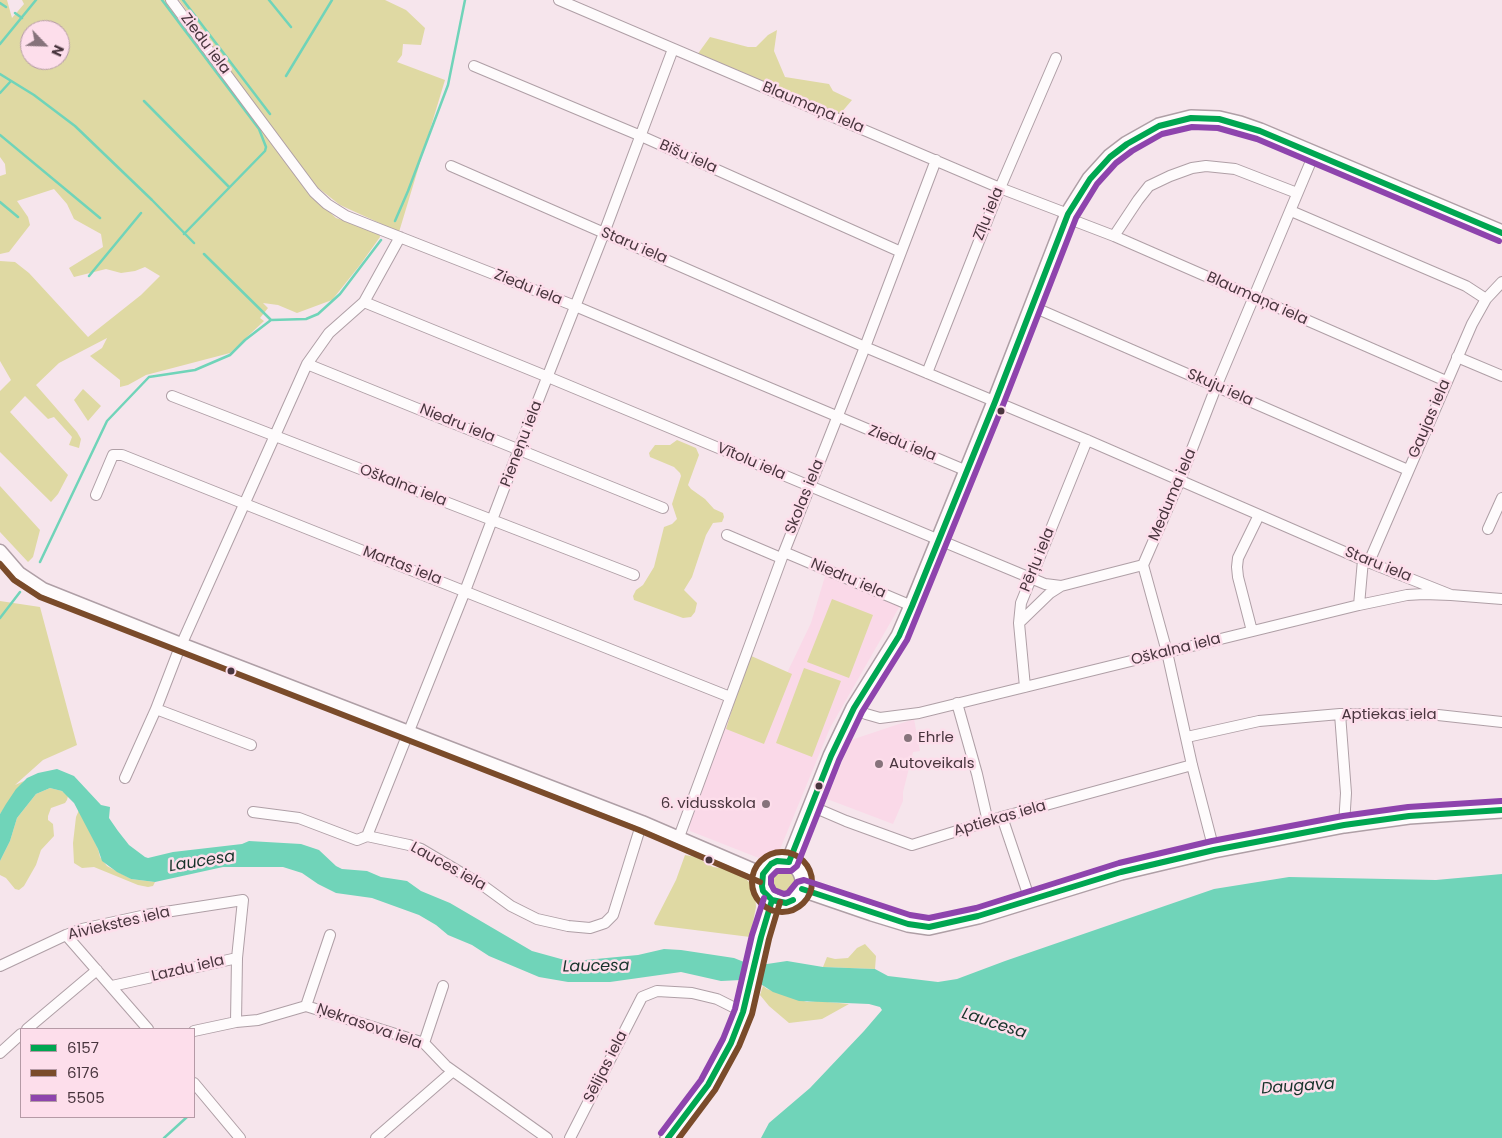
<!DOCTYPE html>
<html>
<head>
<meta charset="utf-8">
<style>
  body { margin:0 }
  #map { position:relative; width:1502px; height:1138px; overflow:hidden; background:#f6e5ec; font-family:Poppins,sans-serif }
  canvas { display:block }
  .legend { position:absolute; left:20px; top:1028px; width:175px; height:90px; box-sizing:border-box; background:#fddeeb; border:1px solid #b59aa6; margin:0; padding:6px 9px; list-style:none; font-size:15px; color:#49353e }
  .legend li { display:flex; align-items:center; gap:10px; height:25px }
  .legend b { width:25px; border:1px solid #b59aa6 }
  .north { position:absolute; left:20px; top:20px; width:50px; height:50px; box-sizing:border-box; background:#fddeeb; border:1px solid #b59aa6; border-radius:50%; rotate:114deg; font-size:14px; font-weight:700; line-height:20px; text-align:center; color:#49353e }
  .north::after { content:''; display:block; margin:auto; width:18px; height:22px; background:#86737b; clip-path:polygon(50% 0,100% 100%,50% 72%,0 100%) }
</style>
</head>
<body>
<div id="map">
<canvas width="1502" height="1138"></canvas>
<ul class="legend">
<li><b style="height:6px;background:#00a651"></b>6157</li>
<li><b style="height:6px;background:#7a4b2a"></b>6176</li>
<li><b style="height:6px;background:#8e44ad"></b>5505</li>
</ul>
<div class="north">N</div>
</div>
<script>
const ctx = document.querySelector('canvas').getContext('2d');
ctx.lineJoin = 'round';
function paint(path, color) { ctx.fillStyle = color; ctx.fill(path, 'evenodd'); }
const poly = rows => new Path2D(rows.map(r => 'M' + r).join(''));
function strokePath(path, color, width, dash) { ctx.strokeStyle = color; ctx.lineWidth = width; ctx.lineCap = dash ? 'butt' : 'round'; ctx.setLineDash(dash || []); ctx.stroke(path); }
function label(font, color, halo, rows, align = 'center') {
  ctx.font = font + ' Poppins,sans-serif'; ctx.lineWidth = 5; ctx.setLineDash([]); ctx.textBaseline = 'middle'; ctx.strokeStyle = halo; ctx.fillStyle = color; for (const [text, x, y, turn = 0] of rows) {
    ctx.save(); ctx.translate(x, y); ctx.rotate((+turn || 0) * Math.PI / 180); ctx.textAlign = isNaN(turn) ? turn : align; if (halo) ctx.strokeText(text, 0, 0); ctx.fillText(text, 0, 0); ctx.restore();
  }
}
const built = poly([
  [826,573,901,604,830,728,776,859,769,862,690,831,690,821,751,658,787,673,811,623],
  [914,719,920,751,913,752,903,792,903,801,893,824,827,799,851,740]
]);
const green = poly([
  [0,0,7,0,12,18,24,4,22,0,167,0,283,155,306,190,336,218,379,232,380,237,360,265,332,300,297,313,278,305,263,303,268,308,260,318,264,321,230,353,146,375,128,385,120,387,120,380,90,356,102,348,107,338,59,363,36,385,77,432,81,439,79,448,69,445,72,437,54,417,48,419,25,396,10,412,68,475,58,494,51,502,0,452,0,391,11,380,0,361,0,261,15,262,29,273,88,337,141,295,160,276,145,267,135,271,121,273,106,269,74,277,69,268,103,247,101,234,74,219,67,204,54,189,17,201,28,217,30,225,9,252,0,254,0,176,6,174,5,164,0,157],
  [30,30,60,30,60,60,30,60],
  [179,0,385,0,406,10,425,28,421,45,403,44,402,55,397,62,445,80,399,232,340,205,312,183],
  [777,30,774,51,785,77,829,84,833,91,852,100,840,114,697,55,710,37,748,47,756,47,768,35],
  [83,389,101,406,88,421,74,400],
  [677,440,696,448,699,455,688,485,691,489,705,499,714,509,723,513,724,517,722,522,713,523,706,535,692,577,684,590,697,603,695,612,691,617,683,618,634,600,633,596,636,590,643,585,654,567,664,527,672,524,677,519,672,504,681,476,680,473,674,467,650,457,649,453,655,445,670,445],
  [0,486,40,530,33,557,28,562,0,532],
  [832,599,873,615,849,678,807,662],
  [0,601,40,607,77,745,43,760,15,785,24,781,0,814],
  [749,655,792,674,764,744,726,729],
  [804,668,841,681,812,757,776,743],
  [50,788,62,791,68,796,67,800,65,803,51,808,48,816,48,820,53,824,54,836,41,850,36,865,24,886,19,890,15,889,6,878,0,875,0,861,10,841,17,818,36,794],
  [79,810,98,849,100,857,107,866,131,879,155,882,153,886,148,887,138,885,94,867,82,868,74,863,73,843,76,817],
  [685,855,696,857,713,867,729,869,746,879,751,884,755,892,756,907,750,937,655,925,654,923,676,880],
  '767 882a15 15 0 1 1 30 0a15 15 0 1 1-30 0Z',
  [865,944,876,956,875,969,823,967,827,957,835,959,848,958,857,948],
  [763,986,767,989,807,1002,817,1001,849,1004,822,1019,789,1023,769,1006,760,995]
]);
const water = poly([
  [57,769,74,776,101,805,110,807,109,818,118,831,129,845,145,857,148,858,173,852,242,844,249,841,301,844,319,850,336,866,342,869,367,871,381,877,407,881,421,891,450,903,532,951,561,959,575,961,638,955,664,949,681,950,734,958,744,962,767,964,787,961,823,967,875,969,888,976,938,982,957,979,1005,961,1214,889,1289,877,1436,880,1502,874,1502,1138,761,1138,769,1123,810,1088,864,1031,882,1010,880,1007,869,1004,799,1001,773,992,759,983,741,980,721,981,681,972,610,982,568,982,539,977,489,956,472,945,448,935,436,925,419,915,372,898,336,893,318,884,302,873,283,867,223,867,155,882,131,879,117,872,102,861,98,849,74,803,62,791,50,788,36,794,17,818,10,841,0,861,0,814,6,804,16,789,27,778,38,773]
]);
const stream = poly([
  [162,0,259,129,266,147,265,151,184,234],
  [183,0,270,114],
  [269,0,291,27],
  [0,3,6,7],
  [15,13,22,18],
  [0,44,36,0],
  [0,74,34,95,75,126,152,200,194,243],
  [286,76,332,0],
  [0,93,11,81],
  [144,101,229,187],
  [0,135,100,218],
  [0,202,18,217],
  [395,221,408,191,448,85,465,0],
  [204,254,271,320],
  [89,276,141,213],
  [40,562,107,421,149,377,195,370,230,355,245,340,271,320,306,319,318,314,340,294,381,240],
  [0,618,20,592],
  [164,1138,187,1117]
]);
const minor = poly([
  [171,0,314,192,327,204,346,216,575,306,967,471],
  [559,0,1000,188,1068,214],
  [474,66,641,136,901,252],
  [451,166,865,347,1087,440,1363,560,1451,595],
  [1291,211,1466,286,1486,299],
  [1067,218,1114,236,1446,381],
  [1114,236,1138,200,1149,186,1170,176,1192,168,1206,166,1235,169,1297,193],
  [364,302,548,377,1045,584,1061,586,1143,565],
  [1031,306,1408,470],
  [1457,357,1502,376],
  [307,364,663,508],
  [927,373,1000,188,1056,58],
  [172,396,634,575],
  [96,495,113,455,122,455,730,697],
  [1488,529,1502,498],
  [727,535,781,558],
  [784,552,912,606],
  [1369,562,1472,324,1486,299,1502,282],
  [1359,605,1363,560],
  [1019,623,1050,593,1061,586],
  [1252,631,1238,577,1237,567,1238,558,1259,515],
  [1025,687,1019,623,1021,603,1087,440],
  [957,703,977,774,988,822],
  [854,708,866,714,880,718,919,713,1359,605,1407,595,1424,594,1451,595,1502,599],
  [156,709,251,745],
  [1340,714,1346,793,1344,825],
  [1187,737,1259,721,1340,714,1438,715,1502,722],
  [125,778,156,709,178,652,307,364,329,333,364,302,400,237],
  [811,806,846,821,912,845,1002,817,1192,765],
  [253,812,299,818,357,840,367,836,409,845,421,849,485,887,511,906,537,919,568,926,590,928,605,923,613,915,642,822],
  [1002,817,1030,900],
  [367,836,465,591,519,449,604,233,673,49],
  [679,837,784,552,865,347,936,160],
  [1214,850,1192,765,1167,652,1143,565,1180,480,1216,387,1314,154],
  [66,935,148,1029],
  [0,966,66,935,82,929,146,915,243,900,237,958,236,1022],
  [112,986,237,958],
  [306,1006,330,935],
  [27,1029,97,970],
  [194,1031,236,1022,258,1020,306,1006,424,1043,446,1066,547,1138],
  [424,1043,443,986],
  [0,1053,21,1034],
  [194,1083,240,1138],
  [376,1138,453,1071],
  [570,1138,642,997,657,991,692,993,717,999,743,1012]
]);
const tertiary = poly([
  [0,551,19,573,43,589,181,644,642,822,763,874]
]);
const primary = poly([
  '761 882a21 21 0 1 1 42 0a21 21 0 1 1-42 0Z',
  [789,862,831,756,854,708,899,636,912,606,995,402,1068,214,1090,179,1110,157,1127,144,1159,126,1191,118,1219,119,1240,124,1260,131,1502,233],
  [802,889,872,913,908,924,929,927,978,916,1121,872,1214,850,1344,825,1409,816,1502,810],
  [668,1138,689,1112,708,1085,731,1043,743,1012,761,937,772,900]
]);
const bus1 = poly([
  [789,862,831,756,854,708,899,636,912,606,995,402,1068,214,1090,179,1110,157,1127,144,1159,126,1191,118,1219,119,1260,131,1502,233],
  [789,862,777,861,771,864,763,874,762,886,763,891,772,900,786,903,793,900],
  [802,889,908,924,929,927,978,916,1121,872,1214,850,1344,825,1409,816,1502,810],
  [668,1138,708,1085,731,1043,743,1012,761,937,772,900]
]);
const bus2 = poly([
  [0,564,14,580,40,597,639,830,760,882],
  '752 882a30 30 0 1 1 60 0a30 30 0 1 1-60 0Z',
  [679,1138,715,1090,739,1046,752,1014,769,939,780,902]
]);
const bus3 = poly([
  [1499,241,1257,139,1218,128,1192,127,1162,134,1132,151,1116,163,1097,184,1076,218,1003,405,907,640,862,712,839,760,797,866,791,871,777,871,771,877,771,884,774,890,784,894,788,893,797,882,804,880,910,915,929,918,976,908,1119,863,1212,841,1343,816,1408,807,1501,801],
  [661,1133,701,1080,723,1039,735,1009,752,935,764,898]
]);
const markers = [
  [1001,411,4.5,"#49353e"],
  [231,671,4.5,"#49353e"],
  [908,738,5,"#86737b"],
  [879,764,5,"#86737b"],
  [819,786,4.5,"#49353e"],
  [766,804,5,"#86737b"],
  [709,860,4.5,"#49353e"]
];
const streetNames = [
  ["Ziedu iela",205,44,53],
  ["Blaumaņa iela",813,108,23],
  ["Bišu iela",688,157,24],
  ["Zīļu iela",989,214,-68],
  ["Staru iela",634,246,23],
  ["Ziedu iela",528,288,22],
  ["Blaumaņa iela",1257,299,24],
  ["Skuju iela",1220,388,24],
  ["Gaujas iela",1430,419,-67],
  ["Niedru iela",457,424,22],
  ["Pieneņu iela",522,444,-69],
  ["Ziedu iela",902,444,22],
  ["Vītolu iela",751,462,23],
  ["Oškalna iela",403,486,21],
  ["Meduma iela",1173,495,-67],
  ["Skolas iela",805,497,-68],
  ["Pērļu iela",1038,560,-68],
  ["Staru iela",1378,565,22],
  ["Martas iela",402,566,21],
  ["Niedru iela",848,579,23],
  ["Oškalna iela",1176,650,-14],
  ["Aptiekas iela",1389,715],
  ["Aptiekas iela",1000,819,-16],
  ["Lauces iela",448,867,29],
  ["Aiviekstes iela",119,924,-13],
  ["Lazdu iela",188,969,-13],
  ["Ņekrasova iela",369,1027,19],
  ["Sēlijas iela",606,1067,-63]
];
const poiNames = [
  ["Ehrle",918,738],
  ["Autoveikals",889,764],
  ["6. vidusskola",756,804,"right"]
];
const waterNames = [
  ["Laucesa",202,862,-9],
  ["Laucesa",596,967,-1],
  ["Laucesa",994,1024,18],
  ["Daugava",1298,1087,-4]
];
paint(built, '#fad9e8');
paint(green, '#dfd9a3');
paint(water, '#70d4b9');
strokePath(stream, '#70d4b9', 2.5);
strokePath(minor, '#af9fa6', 12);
strokePath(tertiary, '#af9fa6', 15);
strokePath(primary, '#af9fa6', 18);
strokePath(minor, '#fefbfc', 10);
strokePath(tertiary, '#fefbfc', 12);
strokePath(primary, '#fefbfc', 15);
strokePath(bus1, '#00a651', 6);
strokePath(bus2, '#7a4b2a', 6);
strokePath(bus3, '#8e44ad', 6);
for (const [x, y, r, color] of markers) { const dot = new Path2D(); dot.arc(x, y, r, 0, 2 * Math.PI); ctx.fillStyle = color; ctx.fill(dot); strokePath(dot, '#fddeeb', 2); }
label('15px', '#49353e', '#fddeeb', streetNames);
label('15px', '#49353e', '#fddeeb', poiNames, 'left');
label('italic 16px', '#153229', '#fddeeb', waterNames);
</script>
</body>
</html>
